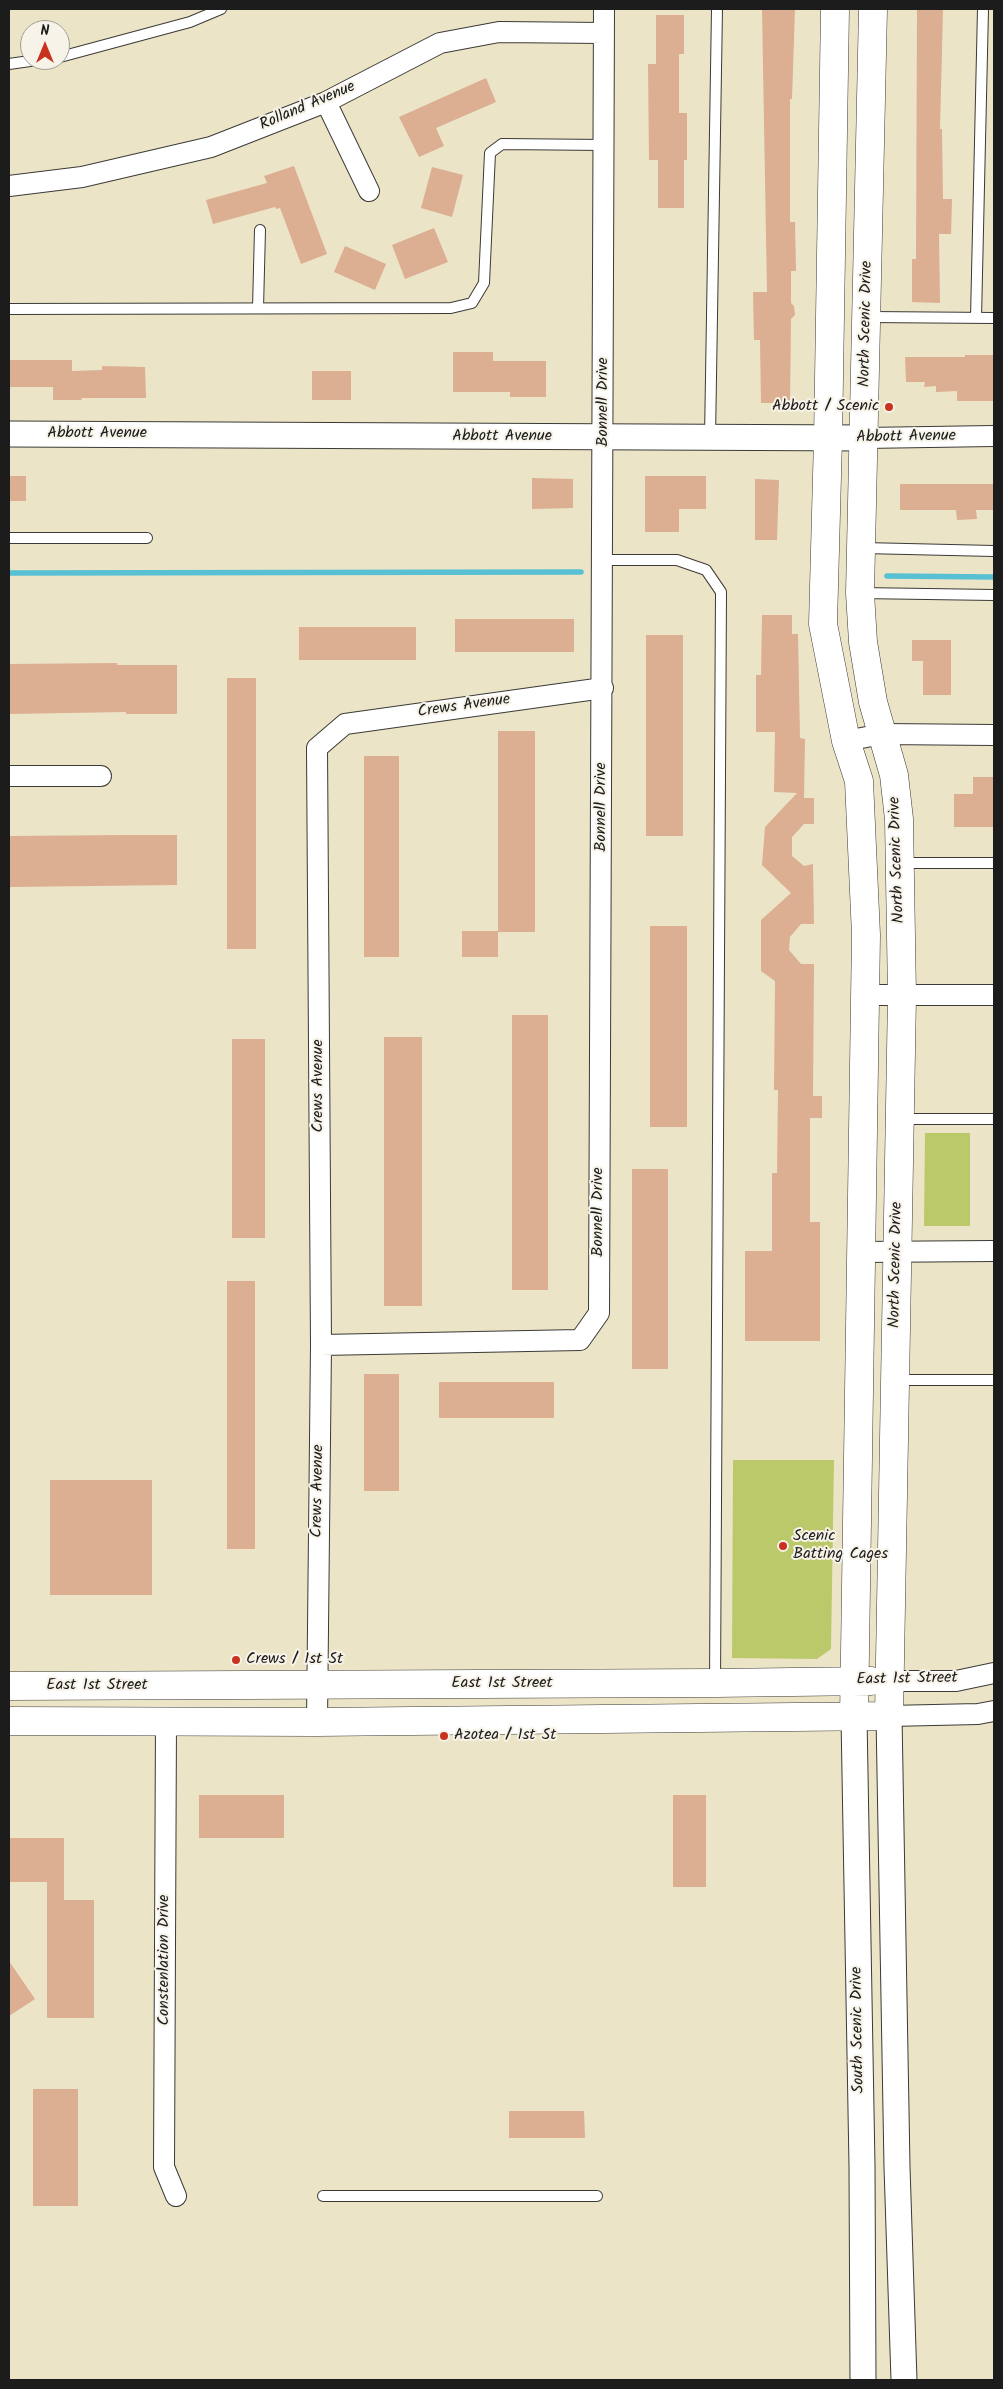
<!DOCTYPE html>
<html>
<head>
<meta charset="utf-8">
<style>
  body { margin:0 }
  #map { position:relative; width:1003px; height:2389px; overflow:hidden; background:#ece4c6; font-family:Kalam,sans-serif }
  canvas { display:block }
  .frame { position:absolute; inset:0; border:10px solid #1c1c1c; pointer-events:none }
  .north { position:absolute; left:20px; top:20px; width:50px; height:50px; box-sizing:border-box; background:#f7f3e8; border:1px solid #9f9d96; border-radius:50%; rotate:0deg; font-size:14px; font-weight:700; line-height:20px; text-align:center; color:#1c1c1c }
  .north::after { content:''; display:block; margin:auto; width:18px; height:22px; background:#c8321e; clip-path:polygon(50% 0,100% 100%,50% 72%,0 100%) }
</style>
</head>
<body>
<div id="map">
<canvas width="1003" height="2389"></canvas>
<div class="frame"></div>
<div class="north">N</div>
</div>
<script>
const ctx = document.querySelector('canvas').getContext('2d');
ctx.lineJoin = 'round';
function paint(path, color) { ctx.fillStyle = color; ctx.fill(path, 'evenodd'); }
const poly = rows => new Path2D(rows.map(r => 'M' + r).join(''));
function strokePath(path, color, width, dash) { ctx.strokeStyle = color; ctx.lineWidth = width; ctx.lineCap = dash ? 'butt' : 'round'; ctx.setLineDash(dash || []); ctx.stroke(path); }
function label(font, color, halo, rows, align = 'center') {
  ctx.font = font + ' Kalam,sans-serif'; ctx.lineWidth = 4; ctx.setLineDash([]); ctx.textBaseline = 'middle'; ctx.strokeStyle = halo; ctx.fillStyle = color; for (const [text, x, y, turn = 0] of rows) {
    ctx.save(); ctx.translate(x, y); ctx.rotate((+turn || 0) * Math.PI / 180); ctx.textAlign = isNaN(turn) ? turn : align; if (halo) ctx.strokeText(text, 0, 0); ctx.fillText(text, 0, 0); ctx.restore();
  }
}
const green = poly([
  [925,1133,970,1133,970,1226,924,1226],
  [733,1460,834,1460,831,1649,817,1659,732,1658]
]);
const stream = poly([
  [9,573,581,572],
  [887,576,994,577]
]);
const building = poly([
  [762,9,795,9,792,99,790,99,790,222,795,222,796,271,791,271,791,303,794,306,795,315,791,319,790,403,761,403,760,340,754,340,753,292,767,292],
  [917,9,943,9,940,129,942,129,943,199,952,199,951,234,939,234,940,303,912,302,912,259,916,259],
  [656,15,684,15,684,54,679,54,679,113,687,113,687,160,684,160,684,208,658,208,658,160,649,160,648,64,656,64],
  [486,78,496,102,436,128,444,146,419,157,399,117],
  [294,166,327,254,301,264,280,208,276,209,275,207,213,224,206,200,267,183,264,176],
  [432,167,463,175,452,217,421,208],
  [434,228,448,262,405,279,392,245],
  [345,246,386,264,375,290,334,272],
  [453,352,493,352,493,361,546,361,546,397,510,397,510,392,453,392],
  [965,355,994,355,994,401,957,401,957,391,936,392,936,386,924,387,925,382,906,382,905,357,965,357],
  [9,360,72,360,72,371,102,370,102,366,145,367,146,398,82,398,81,400,53,400,53,387,9,387],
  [312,371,351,371,351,400,312,400],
  [9,476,26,476,26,501,9,501],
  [645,476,706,476,706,509,679,509,679,532,645,532],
  [532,478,573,479,573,508,532,509],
  [755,479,779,480,777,540,755,540],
  [900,484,994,484,994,510,976,510,977,519,957,520,956,510,900,510],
  [762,615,792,615,792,634,798,634,800,738,805,739,804,798,814,798,814,824,804,824,792,837,792,856,804,866,813,864,814,924,801,924,790,937,789,950,801,964,814,964,813,1096,822,1096,822,1118,810,1118,810,1222,820,1222,820,1341,745,1341,745,1251,772,1251,772,1173,777,1173,778,1090,774,1090,775,981,761,971,761,920,791,893,762,865,765,827,797,793,774,792,775,732,756,732,756,675,761,675],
  [455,619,574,619,574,652,455,652],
  [299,627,416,627,416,660,299,660],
  [646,635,683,635,683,836,646,836],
  [912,640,951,640,951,695,923,695,923,661,912,661],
  [117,663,117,665,177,665,177,714,126,714,126,712,9,714,9,664],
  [227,678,256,678,256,949,227,949],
  [498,731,535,731,535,932,498,932],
  [364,756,399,756,399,957,364,957],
  [973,777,994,777,994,827,954,827,954,794,973,794],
  [127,835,177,835,177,885,9,887,9,836],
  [650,926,687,926,687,1127,650,1127],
  [462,931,498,931,498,957,462,957],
  [512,1015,548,1015,548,1290,512,1290],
  [384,1037,422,1037,422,1306,384,1306],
  [232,1039,265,1039,265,1238,232,1238],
  [632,1169,668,1169,668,1369,632,1369],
  [227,1281,255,1281,255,1549,227,1549],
  [364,1374,399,1374,399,1491,364,1491],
  [439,1382,554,1382,554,1418,439,1418],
  [50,1480,152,1480,152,1595,50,1595],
  [199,1795,284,1795,284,1838,199,1838],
  [673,1795,706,1795,706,1887,673,1887],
  [9,1838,64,1838,64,1900,94,1900,94,2018,47,2018,47,1882,9,1882],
  [9,1961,35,1999,9,2016],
  [33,2089,78,2089,78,2206,33,2206],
  [509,2111,584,2111,585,2138,509,2138]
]);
const service = poly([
  [60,57,190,22,221,9],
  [9,64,37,60],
  [258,308,260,230],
  [9,309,451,308,472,303,484,283,490,153,502,144,604,145],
  [868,317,994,318],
  [976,318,983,9],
  [710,438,717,9],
  [9,538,147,538],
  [863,548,994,551],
  [603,560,677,560,706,570,721,592,715,1682],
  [860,593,994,595],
  [901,863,994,863],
  [900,1119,994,1119],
  [895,1380,994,1380],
  [323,2196,597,2196]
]);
const minor = poly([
  [326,102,369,191],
  [9,186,82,177,211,147,326,102,440,43,499,32,603,33],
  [864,438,994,436],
  [846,741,882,734,994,735],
  [9,776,101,776],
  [864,995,994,995],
  [860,1252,994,1251],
  [321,1345,580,1340,599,1313,604,9],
  [890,1681,956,1681,994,1673],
  [889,1716,978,1714,994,1711],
  [166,1721,164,2167,176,2196],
  [317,1722,321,1345,317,748,345,724,603,688]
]);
const tertiary = poly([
  [9,434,864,438],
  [889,1716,897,2167,904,2380],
  [854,1717,862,2166,863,2380]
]);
const secondary = poly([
  [835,9,828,439,823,624,846,741,859,781,866,935,854,1717],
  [9,1686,715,1683,871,1681],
  [9,1721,317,1722,889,1716,902,996,899,819,894,775,873,702,863,642,860,593,873,9]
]);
const markers = [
  [889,407,5,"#c8321e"],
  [783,1546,5,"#c8321e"],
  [236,1660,5,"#c8321e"],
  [444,1736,5,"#c8321e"]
];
const streetNames = [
  ["Rolland Avenue",308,107,-23],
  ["North Scenic Drive",867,324,-89],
  ["Bonnell Drive",604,402,-90],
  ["Abbott Avenue",97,434],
  ["Abbott Avenue",502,437],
  ["Abbott Avenue",906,438,-1],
  ["Crews Avenue",464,707,-8],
  ["Bonnell Drive",602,807,-90],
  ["North Scenic Drive",898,860,-92],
  ["Crews Avenue",319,1086,-90],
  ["Bonnell Drive",599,1212,-90],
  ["North Scenic Drive",897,1265,-89],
  ["Crews Avenue",319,1491,-89],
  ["East 1st Street",907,1680,-1],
  ["East 1st Street",502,1684],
  ["East 1st Street",97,1686],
  ["Constenlation Drive",165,1960,-90],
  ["South Scenic Drive",859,2030,-91]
];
const poiNames = [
  ["Abbott / Scenic",879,407,"right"],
  ["Scenic",793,1537],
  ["Batting Cages",793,1555],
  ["Crews / 1st St",246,1660],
  ["Azotea / 1st St",454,1736]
];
paint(green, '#bcc96b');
strokePath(stream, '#57c0d3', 5.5);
paint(building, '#dcae92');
strokePath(service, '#3b3a36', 12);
strokePath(minor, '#3b3a36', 22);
strokePath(tertiary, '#3b3a36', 27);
strokePath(secondary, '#3b3a36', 29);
strokePath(service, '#fff', 10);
strokePath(minor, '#fff', 20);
strokePath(tertiary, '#fff', 25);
strokePath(secondary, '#fff', 28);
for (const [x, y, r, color] of markers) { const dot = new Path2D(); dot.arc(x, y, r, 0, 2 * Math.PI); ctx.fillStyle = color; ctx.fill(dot); strokePath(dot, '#f7f3e8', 2); }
label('16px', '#1c1c1c', '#f7f3e8', streetNames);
label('16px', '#1c1c1c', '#f7f3e8', poiNames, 'left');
</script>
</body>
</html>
